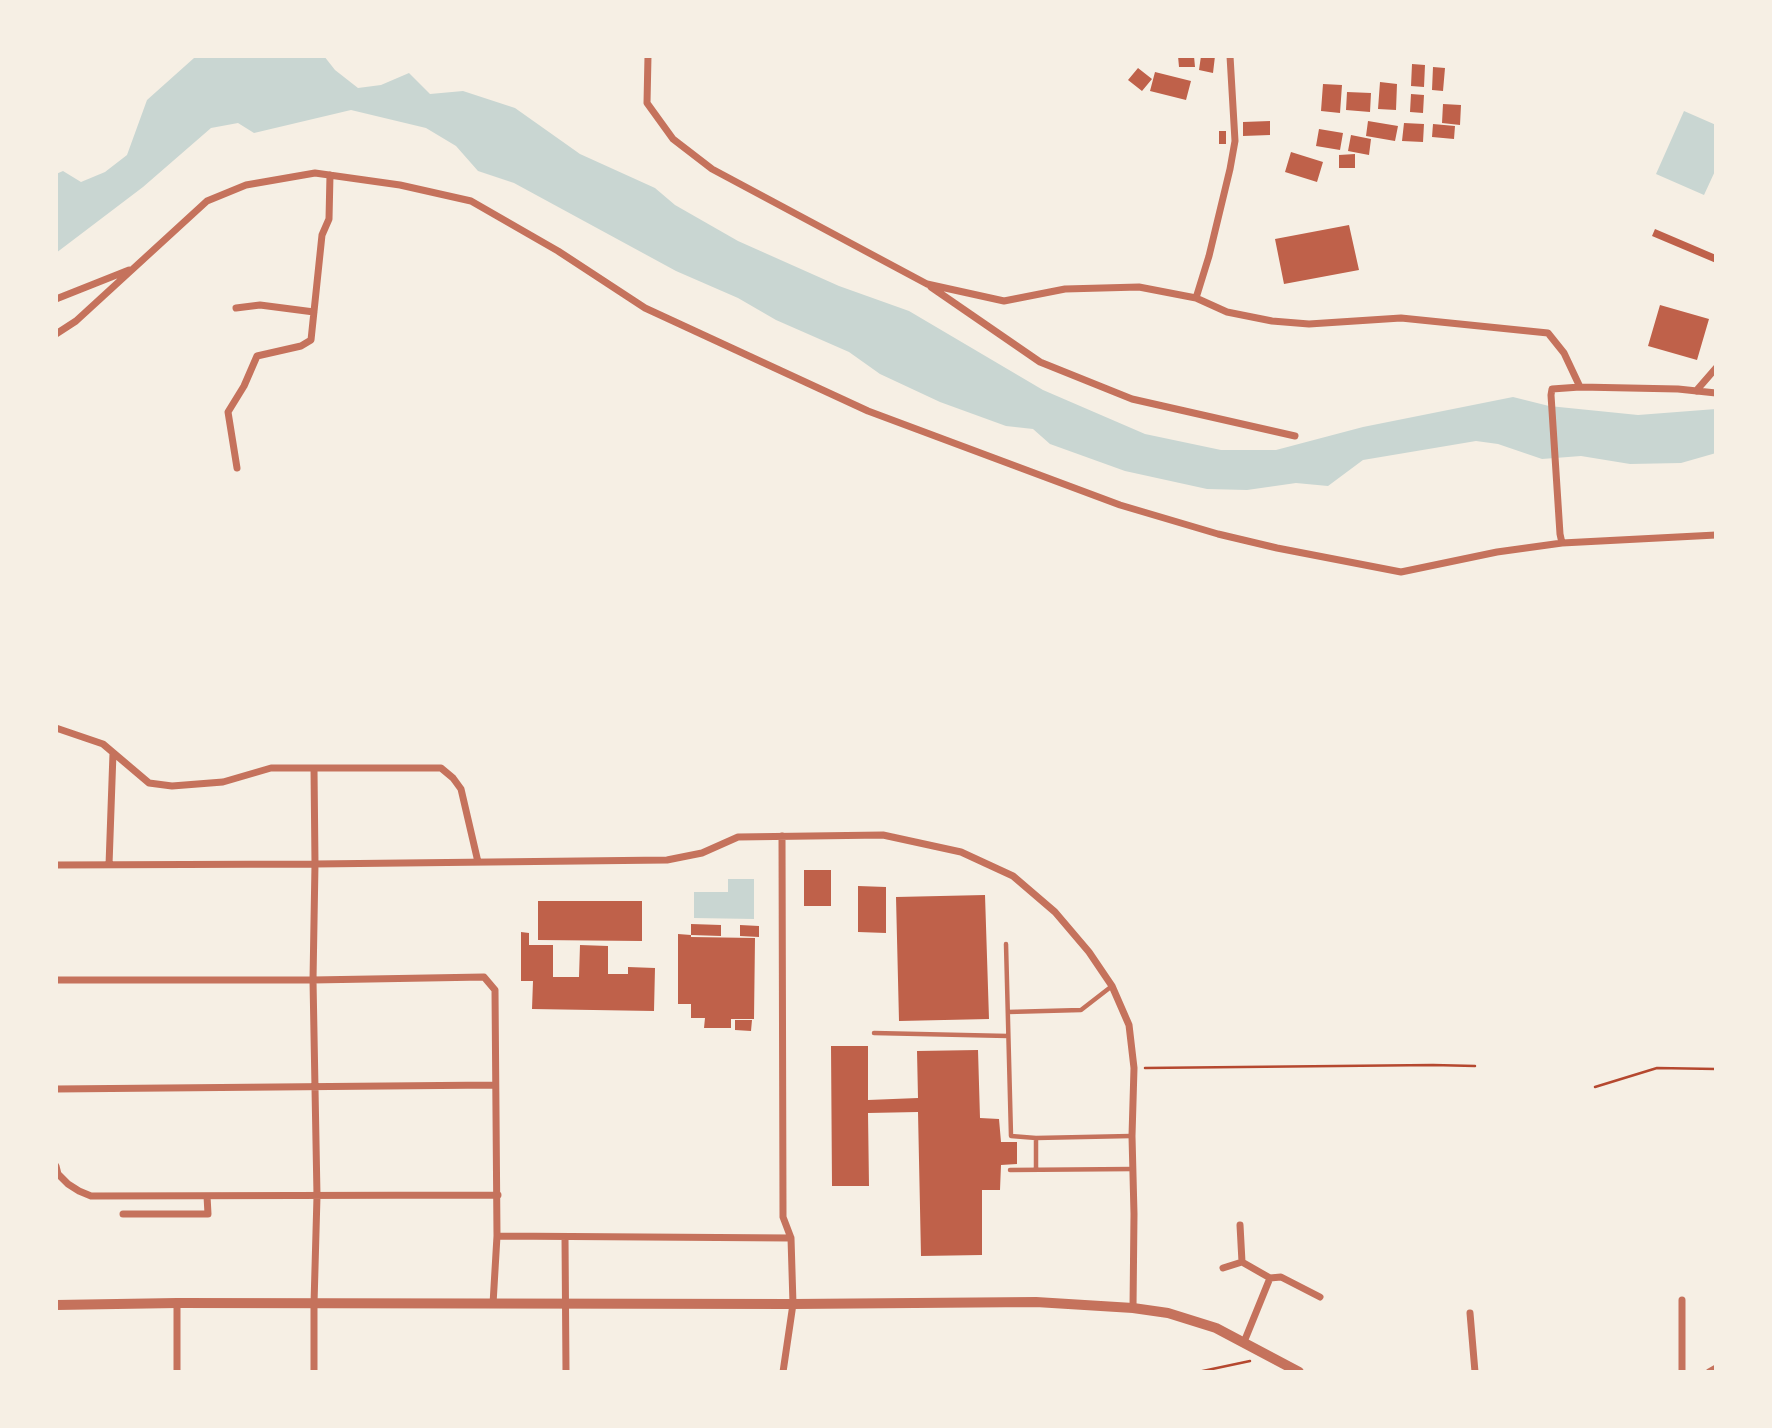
<!DOCTYPE html>
<html>
<head>
<meta charset="utf-8">
<style>
  body { margin:0 }
  #map { position:relative; width:1772px; height:1428px; overflow:hidden; background:#f6efe4; font-family:"Noto Sans",sans-serif }
  canvas { display:block }
  .frame { position:absolute; inset:0; border:58px solid #f6efe4; pointer-events:none }
</style>
</head>
<body>
<div id="map">
<canvas width="1772" height="1428"></canvas>
<div class="frame"></div>
</div>
<script>
const ctx = document.querySelector('canvas').getContext('2d');
ctx.lineJoin = 'round';
function paint(path, color) { ctx.fillStyle = color; ctx.fill(path, 'evenodd'); }
const poly = rows => new Path2D(rows.map(r => 'M' + r).join(''));
function strokePath(path, color, width, dash) { ctx.strokeStyle = color; ctx.lineWidth = width; ctx.lineCap = dash ? 'butt' : 'round'; ctx.setLineDash(dash || []); ctx.stroke(path); }
const water = poly([
  [199,56,324,56,335,70,358,88,381,85,409,73,430,94,463,91,515,108,580,154,655,188,675,205,738,241,839,286,909,311,1043,390,1145,434,1221,450,1276,450,1363,427,1513,397,1549,406,1638,415,1716,409,1716,453,1681,463,1630,464,1581,456,1542,459,1498,444,1476,441,1363,460,1328,486,1296,483,1247,490,1207,489,1125,471,1050,444,1033,429,1006,426,940,402,880,374,849,352,776,320,738,298,676,271,514,183,478,171,456,146,426,128,351,110,254,133,238,123,211,128,143,187,56,253,56,174,63,171,81,182,105,172,127,155,147,100,194,58],
  [1684,111,1716,125,1716,169,1704,195,1656,174],
  [728,879,754,879,754,919,694,918,694,892,728,892]
]);
const building = poly([
  [1178,56,1194,56,1195,67,1179,67],
  [1201,56,1215,56,1213,73,1199,70],
  [1412,64,1425,65,1424,87,1411,86],
  [1433,67,1445,68,1443,91,1432,90],
  [1138,68,1152,79,1142,91,1128,80],
  [1155,72,1191,81,1186,100,1150,91],
  [1380,82,1397,84,1396,110,1378,109],
  [1323,84,1342,85,1340,113,1321,111],
  [1347,92,1371,93,1370,112,1346,110],
  [1411,94,1424,95,1423,113,1410,112],
  [1443,104,1461,105,1460,125,1442,123],
  [1270,121,1270,135,1243,136,1243,122],
  [1368,121,1398,126,1395,141,1366,136],
  [1404,123,1424,124,1423,142,1402,141],
  [1433,124,1455,126,1454,139,1432,137],
  [1319,129,1343,133,1340,150,1316,146],
  [1219,131,1226,131,1226,144,1219,144],
  [1351,135,1371,139,1369,155,1348,151],
  [1291,152,1323,162,1317,182,1285,172],
  [1355,154,1355,168,1339,168,1339,155],
  [1349,225,1359,270,1284,284,1275,239],
  [1655,229,1716,255,1716,263,1652,236],
  [1660,305,1709,319,1697,360,1648,346],
  [804,870,831,870,831,906,804,906],
  [858,886,886,887,886,933,858,932],
  [985,895,989,1019,899,1021,896,897],
  [538,901,642,901,642,941,538,940],
  [691,924,721,925,721,936,691,935],
  [740,925,759,926,759,937,740,936],
  [521,932,529,933,529,945,553,945,553,977,579,977,580,945,608,946,608,974,628,974,628,967,655,968,654,1011,532,1009,533,981,521,981],
  [678,934,691,935,691,937,755,938,754,1019,731,1019,731,1028,704,1028,705,1018,691,1018,691,1004,678,1004],
  [735,1020,752,1020,751,1031,735,1030],
  [831,1046,868,1046,868,1100,918,1098,917,1051,978,1050,980,1118,999,1119,1001,1142,1017,1142,1017,1164,1001,1165,1000,1190,982,1190,982,1255,921,1256,918,1112,868,1113,869,1186,832,1186]
]);
const path = poly([
  [1145,1068,1433,1065,1475,1066],
  [1595,1087,1657,1068,1716,1069],
  [1198,1372,1250,1361]
]);
const service = poly([
  [1006,944,1011,1136,1036,1138,1131,1136],
  [1008,1012,1081,1010,1112,986],
  [874,1033,1008,1036],
  [1036,1138,1036,1169],
  [1010,1170,1133,1169]
]);
const minor = poly([
  [648,56,647,103,673,139,712,169,927,284,1004,301,1065,289,1139,287,1196,298],
  [1230,56,1235,141,1230,169,1209,256,1196,298,1227,312,1272,321,1309,324,1401,318,1548,333,1564,353,1580,387],
  [931,287,1040,362,1132,399,1295,436],
  [56,299,129,270],
  [236,308,260,305,314,312],
  [56,334,76,321,207,201,246,185,315,173,400,185,471,201,558,251,645,308,868,411,1120,505,1218,534,1277,548,1401,572,1497,552,1562,543,1716,535],
  [1696,391,1716,368],
  [237,468,228,412,244,386,257,356,301,346,311,340,322,235,329,219,330,175],
  [1562,543,1560,534,1551,395,1552,389,1580,387,1678,389,1716,393],
  [56,728,103,744,149,783,172,786,223,782,271,768,441,768,453,778,461,789,478,862],
  [782,836,783,1217,791,1238,793,1304,783,1372],
  [56,865,315,864,667,860,702,853,738,837,883,835,961,852,1013,876,1055,912,1089,952,1112,986,1129,1025,1134,1068,1132,1136,1134,1214,1133,1308],
  [109,865,113,753],
  [56,980,313,980,484,977,495,990,497,1236,791,1238],
  [56,1089,495,1085],
  [56,1166,58,1174,68,1184,79,1191,91,1196,498,1195],
  [123,1214,208,1214,207,1196],
  [1240,1225,1242,1262],
  [565,1237,566,1372],
  [1223,1268,1242,1262,1270,1278],
  [1682,1300,1682,1372],
  [493,1304,497,1236],
  [1470,1313,1475,1372],
  [1244,1342,1270,1278,1281,1277,1320,1297],
  [177,1372,177,1303],
  [314,1372,314,1304,317,1196,313,980,315,864,314,768],
  [1709,1372,1716,1368]
]);
const tertiary = poly([
  [56,1305,177,1303,793,1304,1036,1302,1133,1308,1168,1313,1216,1328,1299,1372]
]);
paint(water, '#c9d6d2');
paint(building, '#bf614a');
strokePath(path, '#b5482f', 2.5);
strokePath(service, '#c5725c', 4.5);
strokePath(minor, '#c5725c', 7);
strokePath(tertiary, '#c5725c', 10);
</script>
</body>
</html>
